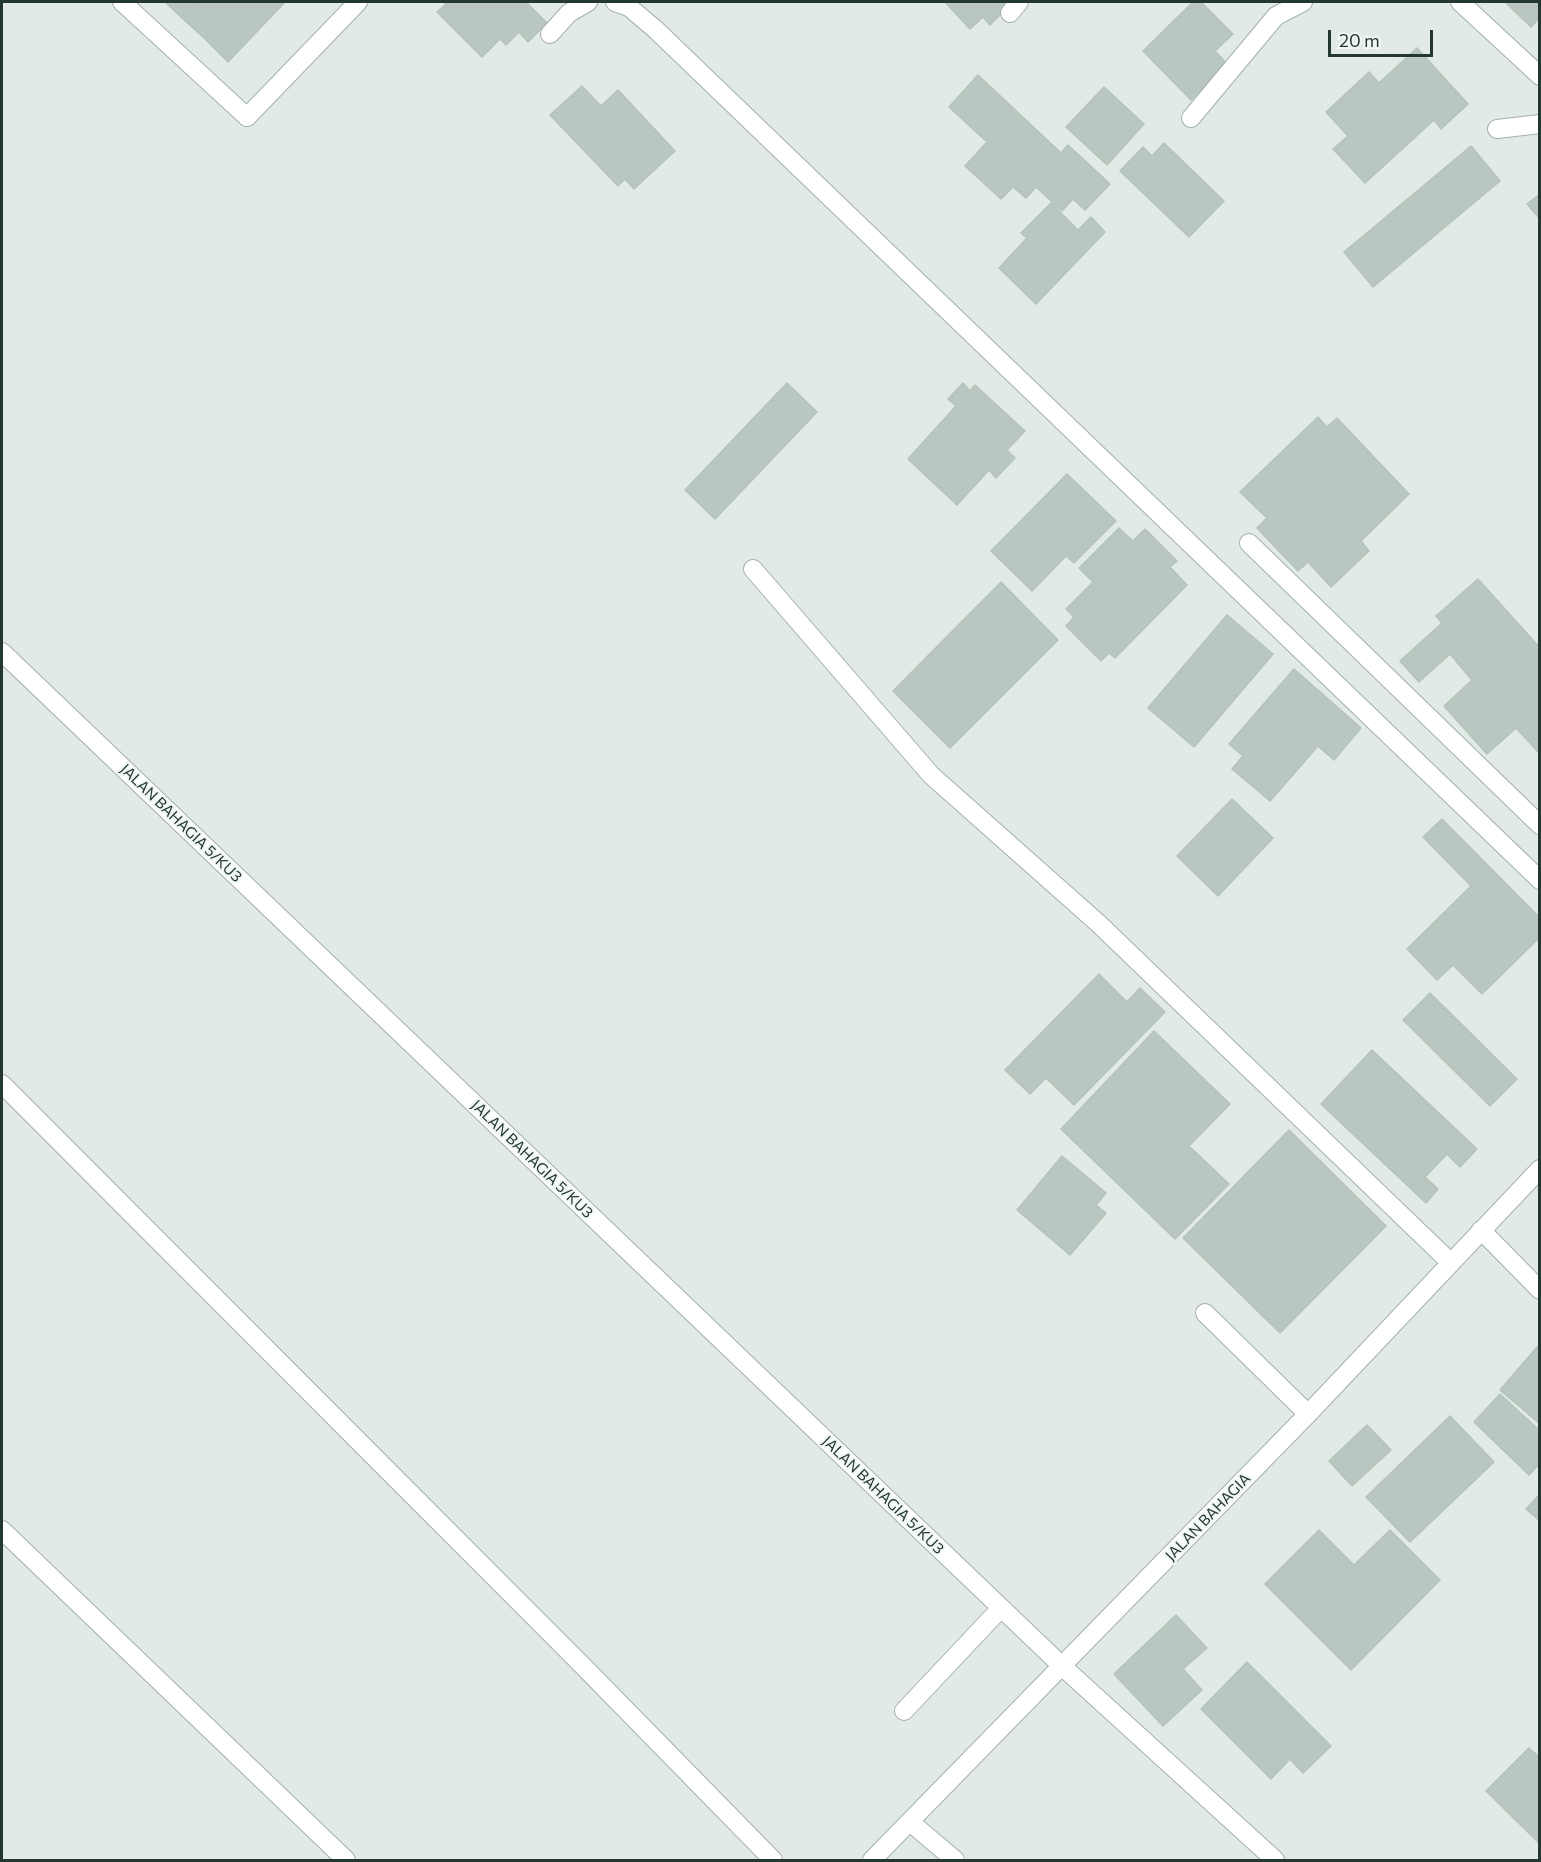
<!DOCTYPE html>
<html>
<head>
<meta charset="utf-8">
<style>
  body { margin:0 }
  #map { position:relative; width:1541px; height:1862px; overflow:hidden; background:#e1eae5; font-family:Commissioner,sans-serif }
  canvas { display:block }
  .frame { position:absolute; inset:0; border:3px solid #233930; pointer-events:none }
  .scale { position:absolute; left:1328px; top:30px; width:105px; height:27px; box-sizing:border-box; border:3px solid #233930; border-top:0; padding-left:8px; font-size:18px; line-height:21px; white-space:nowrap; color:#233930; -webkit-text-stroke:4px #f1f7f3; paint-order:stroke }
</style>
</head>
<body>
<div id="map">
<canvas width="1541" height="1862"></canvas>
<div class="frame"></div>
<div class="scale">20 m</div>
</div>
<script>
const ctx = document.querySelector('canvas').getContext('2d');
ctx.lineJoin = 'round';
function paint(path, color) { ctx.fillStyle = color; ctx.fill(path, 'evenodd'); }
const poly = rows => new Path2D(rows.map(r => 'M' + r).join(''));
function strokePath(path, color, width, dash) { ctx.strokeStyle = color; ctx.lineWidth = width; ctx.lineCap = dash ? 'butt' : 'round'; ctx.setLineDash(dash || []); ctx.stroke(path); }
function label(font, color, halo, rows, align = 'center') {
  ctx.font = font + ' Commissioner,sans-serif'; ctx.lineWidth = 4.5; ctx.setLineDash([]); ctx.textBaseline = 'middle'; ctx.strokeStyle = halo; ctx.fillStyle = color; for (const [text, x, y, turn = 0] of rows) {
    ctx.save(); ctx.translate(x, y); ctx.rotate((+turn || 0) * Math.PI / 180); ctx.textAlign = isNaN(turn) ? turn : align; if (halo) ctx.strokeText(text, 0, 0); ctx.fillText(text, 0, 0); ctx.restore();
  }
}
const building = poly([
  [165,2,196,2,181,17,165,2],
  [196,2,240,2,205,39,181,17,196,2],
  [240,2,285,2,228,62,205,39,240,2],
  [443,2,526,2,547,23,528,42,519,32,506,45,500,39,482,57,437,12,446,4,443,2],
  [945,2,1027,2,1008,7,990,25,983,17,970,29,945,2],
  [1193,2,1201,2,1233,34,1215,51,1227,64,1191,100,1143,51,1193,2],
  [1508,2,1540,2,1540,17,1531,27,1506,3,1508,2],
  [1417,48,1468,104,1441,129,1434,120,1365,183,1333,149,1348,136,1326,112,1369,72,1379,83,1417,48],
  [978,75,1061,153,1068,145,1110,184,1085,210,1073,199,1062,211,1036,187,1026,198,1013,187,1001,199,965,166,987,142,949,107,978,75],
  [582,86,601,106,618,90,675,151,634,189,625,179,618,186,550,115,582,86],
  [1104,87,1144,124,1107,165,1066,127,1104,87],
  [1164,143,1224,201,1189,237,1120,171,1143,147,1152,156,1164,143],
  [1471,146,1500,181,1373,287,1344,252,1471,146],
  [1540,194,1540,219,1527,204,1540,194],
  [1051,203,1078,230,1091,217,1105,232,1036,304,999,268,1027,238,1021,233,1051,203],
  [787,383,817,412,715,519,685,490,787,383],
  [963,383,970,391,975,385,1025,431,1007,450,1015,458,996,478,989,470,957,505,908,459,956,406,948,399,963,383],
  [1318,417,1327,427,1337,418,1409,494,1361,541,1369,551,1331,587,1308,562,1298,571,1257,528,1267,518,1240,492,1318,417],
  [1067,474,1116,521,1074,563,1066,556,1032,591,991,551,1067,474],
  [1119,528,1133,541,1145,529,1177,561,1170,567,1187,585,1115,658,1109,653,1101,661,1066,626,1074,617,1066,609,1093,582,1079,568,1119,528],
  [1478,579,1540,648,1540,754,1516,728,1487,754,1444,706,1472,680,1450,654,1419,682,1400,661,1442,623,1436,616,1478,579],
  [1001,582,1058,640,950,748,893,691,1001,582],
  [1227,615,1273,654,1194,747,1148,708,1227,615],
  [1294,669,1361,728,1334,760,1318,746,1270,801,1232,769,1243,756,1229,744,1294,669],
  [1232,799,1273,838,1218,896,1177,856,1232,799],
  [1442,819,1540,918,1540,937,1482,994,1453,965,1437,980,1407,949,1471,886,1423,837,1442,819],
  [1099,974,1127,1002,1140,988,1165,1012,1074,1105,1046,1078,1030,1094,1005,1070,1099,974],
  [1430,993,1517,1079,1490,1106,1403,1020,1430,993],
  [1154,1031,1230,1104,1189,1146,1229,1184,1175,1239,1061,1129,1154,1031],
  [1372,1050,1477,1149,1460,1167,1447,1154,1425,1177,1438,1189,1426,1203,1321,1104,1372,1050],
  [1289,1130,1386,1226,1280,1333,1183,1238,1289,1130],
  [1062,1156,1106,1193,1096,1205,1106,1213,1070,1255,1017,1210,1062,1156],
  [1538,1346,1540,1347,1540,1424,1500,1390,1538,1346],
  [1500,1394,1540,1431,1540,1463,1529,1475,1474,1422,1500,1394],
  [1450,1416,1494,1462,1410,1542,1366,1497,1450,1416],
  [1367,1425,1391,1450,1352,1486,1329,1461,1367,1425],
  [1540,1494,1540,1521,1526,1509,1540,1494],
  [1319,1530,1354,1565,1390,1530,1440,1580,1351,1670,1265,1584,1319,1530],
  [1176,1615,1207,1648,1183,1669,1202,1690,1163,1726,1114,1674,1176,1615],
  [1247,1662,1331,1746,1303,1773,1290,1759,1271,1779,1201,1709,1247,1662],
  [1529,1748,1540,1758,1540,1844,1486,1791,1529,1748]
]);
const service = poly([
  [122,2,247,117],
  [1460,2,1540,76],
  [753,569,931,775,1099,924,1451,1263],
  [2,1084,582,1665,773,1860],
  [1481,1230,1540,1290],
  [1205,1313,1308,1414],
  [1063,1667,1275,1860],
  [910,1822,955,1860]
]);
const minor = poly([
  [615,2,629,7,655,29,1540,880],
  [1010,13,1019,2],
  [550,34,569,13,588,2],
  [247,117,358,2],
  [1191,118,1276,16,1303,2],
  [1497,129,1540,124],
  [1249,543,1540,825],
  [2,652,1063,1667],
  [2,1530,346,1860],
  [904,1711,1001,1608]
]);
const tertiary = poly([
  [872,1860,1308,1414,1540,1169]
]);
const streetNames = [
  ["JALAN BAHAGIA 5/KU3",181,823,44],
  ["JALAN BAHAGIA 5/KU3",532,1159,44],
  ["JALAN BAHAGIA 5/KU3",883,1495,44],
  ["JALAN BAHAGIA",1208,1517,-46]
];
paint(building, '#bac7c0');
strokePath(building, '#b4c3bb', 1.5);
strokePath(service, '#a4b1ab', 20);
strokePath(minor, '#a4b1ab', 20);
strokePath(tertiary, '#a4b1ab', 20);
strokePath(service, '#fff', 18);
strokePath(minor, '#fff', 18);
strokePath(tertiary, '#fff', 18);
label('15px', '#233930', '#f1f7f3', streetNames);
</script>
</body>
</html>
